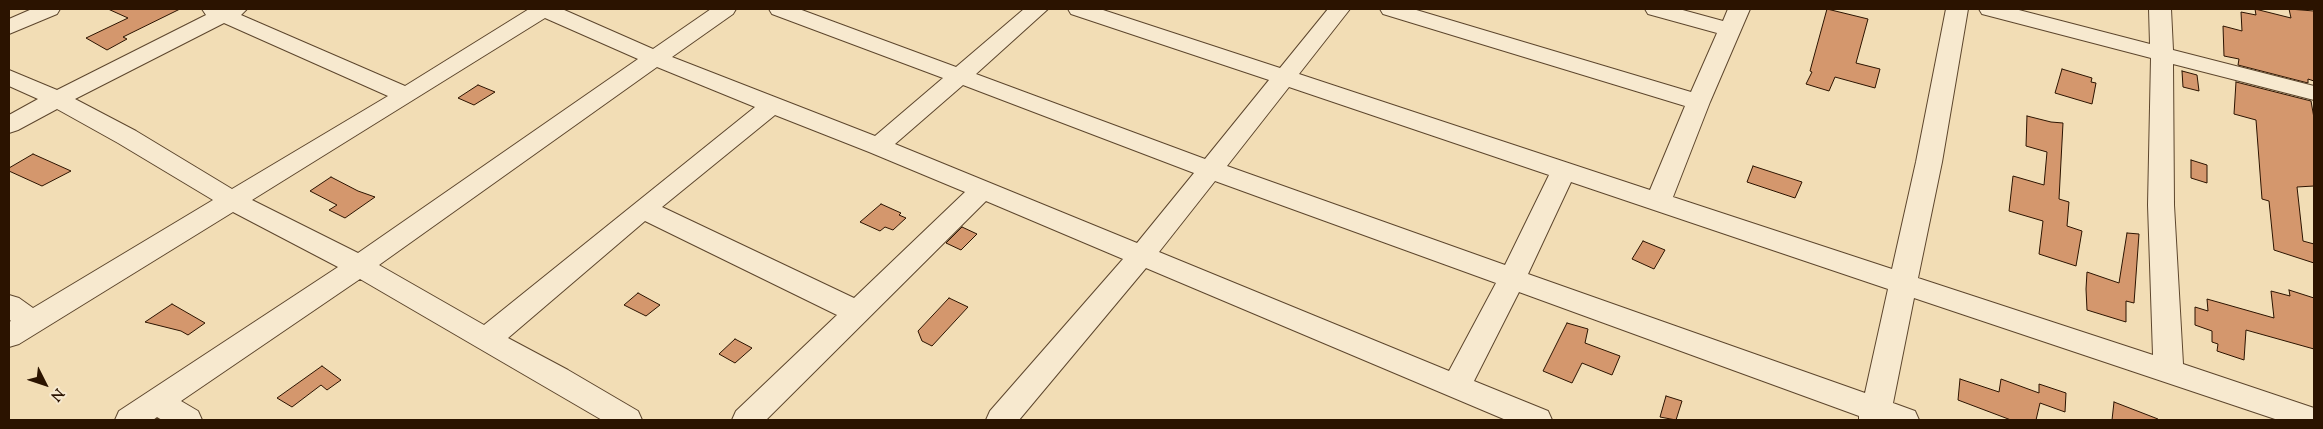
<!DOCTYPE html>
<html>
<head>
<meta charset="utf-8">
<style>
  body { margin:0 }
  #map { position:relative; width:2323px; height:429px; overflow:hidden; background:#f2ddb5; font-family:"Sorts Mill Goudy",serif }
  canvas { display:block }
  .frame { position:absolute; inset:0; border:10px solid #2b1300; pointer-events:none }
  .north { position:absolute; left:20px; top:359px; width:50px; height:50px; -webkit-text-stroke:4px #f7e9cf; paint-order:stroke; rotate:131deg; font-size:14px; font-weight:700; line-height:20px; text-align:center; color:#2b1300 }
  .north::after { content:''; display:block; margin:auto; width:18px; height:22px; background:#2b1300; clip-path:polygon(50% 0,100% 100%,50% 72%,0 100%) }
</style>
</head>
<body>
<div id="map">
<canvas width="2323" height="429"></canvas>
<div class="frame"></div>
<div class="north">N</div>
</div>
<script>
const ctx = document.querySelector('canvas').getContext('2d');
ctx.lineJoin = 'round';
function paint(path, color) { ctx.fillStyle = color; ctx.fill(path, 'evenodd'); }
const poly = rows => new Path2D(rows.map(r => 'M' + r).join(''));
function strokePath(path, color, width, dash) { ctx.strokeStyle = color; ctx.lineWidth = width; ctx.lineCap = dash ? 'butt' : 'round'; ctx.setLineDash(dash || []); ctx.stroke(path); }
const building = poly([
  [108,9,180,9,123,37,127,39,107,50,86,38,128,18,108,9],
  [1827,9,1868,19,1856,63,1880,69,1875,88,1835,77,1829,91,1806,84,1812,72,1810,71,1827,9],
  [2255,9,2291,18,2289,9,2314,11,2314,81,2308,79,2308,83,2238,65,2239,59,2224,56,2223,26,2242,31,2241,12,2256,15,2255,9],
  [2062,69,2092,78,2091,82,2096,83,2092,104,2055,93,2062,69],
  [2182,71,2197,75,2199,91,2183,87,2182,71],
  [2236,82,2311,101,2314,118,2314,186,2297,187,2303,241,2314,244,2314,263,2274,250,2269,201,2262,199,2256,120,2234,114,2236,82],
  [478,85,495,92,474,105,458,98,478,85],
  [2027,116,2051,122,2063,123,2059,199,2069,202,2067,226,2082,231,2076,266,2039,254,2043,221,2009,211,2013,176,2044,185,2047,152,2026,146,2027,116],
  [33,154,71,171,42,186,9,171,9,168,33,154],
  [2191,160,2207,165,2207,183,2191,178,2191,160],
  [1753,166,1802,182,1795,198,1747,182,1753,166],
  [331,177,358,191,375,197,345,218,329,210,337,205,310,191,331,177],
  [881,204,901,213,899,215,906,218,893,230,885,227,880,231,860,222,881,204],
  [962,227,977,234,961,250,946,243,962,227],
  [2127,233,2139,234,2134,303,2126,301,2126,322,2087,310,2086,289,2087,272,2119,283,2127,233],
  [1643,241,1665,250,1654,269,1632,259,1643,241],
  [2289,290,2314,298,2314,349,2246,330,2244,360,2217,351,2218,344,2212,342,2212,331,2195,325,2195,307,2208,311,2207,299,2274,318,2271,291,2290,296,2289,290],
  [638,293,660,305,646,316,624,305,638,293],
  [949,298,968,307,932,346,922,341,918,331,949,298],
  [172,304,205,323,188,335,181,331,145,322,172,304],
  [1567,323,1588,329,1585,343,1620,356,1612,375,1582,363,1572,383,1543,371,1567,323],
  [735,339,752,348,735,363,719,354,735,339],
  [322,366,341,380,327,390,321,385,292,407,277,398,322,366],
  [1960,379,1999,392,2001,379,2039,393,2039,384,2066,393,2065,412,2040,403,2036,420,2011,420,1958,400,1960,379],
  [1666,396,1682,401,1676,420,1660,417,1666,396],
  [2114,402,2158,419,2158,420,2112,420,2114,402]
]);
const minor = poly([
  [32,9,60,9,57,14,9,34,9,19,32,9],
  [202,9,247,9,241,15,405,86,529,9,562,9,653,49,711,9,736,9,733,14,672,57,875,136,943,78,772,14,769,9,799,9,956,67,1024,9,1048,9,976,74,1205,159,1269,80,1071,14,1068,9,1100,9,1280,68,1328,9,1350,9,1299,74,1650,190,1685,106,1383,14,1380,9,1413,9,1691,92,1717,33,1648,14,1645,9,1679,9,1723,21,1728,9,1750,9,1710,102,1673,197,1892,269,1916,162,1946,9,1968,9,1942,162,1918,278,2153,355,2148,205,2151,58,1982,14,1979,9,2015,9,2150,44,2149,9,2171,9,2173,50,2314,86,2314,100,2173,64,2174,205,2183,364,2314,408,2314,420,2278,420,1914,298,1893,403,1915,411,1919,420,1859,420,1859,416,1519,292,1474,381,1548,411,1552,420,1506,420,1146,268,1019,420,986,420,990,411,1123,259,986,201,766,420,732,420,736,411,837,315,645,221,508,338,568,370,638,411,642,420,602,420,360,279,181,401,198,411,202,420,162,420,157,417,153,420,115,420,119,411,338,267,233,212,19,344,9,347,9,322,11,321,9,319,9,295,19,298,33,308,213,200,118,143,57,109,18,130,9,133,9,115,38,99,9,86,9,70,57,90,206,15,202,9],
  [545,18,638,59,358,253,252,200,545,18],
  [224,23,388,96,232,189,136,131,75,99,224,23],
  [657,67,755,107,484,325,379,265,657,67],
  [963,85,1194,173,1137,243,895,144,963,85],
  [1289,87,1549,175,1505,265,1227,166,1289,87],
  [775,115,869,152,965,192,854,298,662,207,775,115],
  [1215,181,1496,283,1449,371,1159,252,1215,181],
  [1571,182,1888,289,1865,393,1528,274,1571,182]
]);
paint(building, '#d4976d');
strokePath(building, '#2b1300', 1);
strokePath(minor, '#5d462d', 2);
paint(minor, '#f7e9cf');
</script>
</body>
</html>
